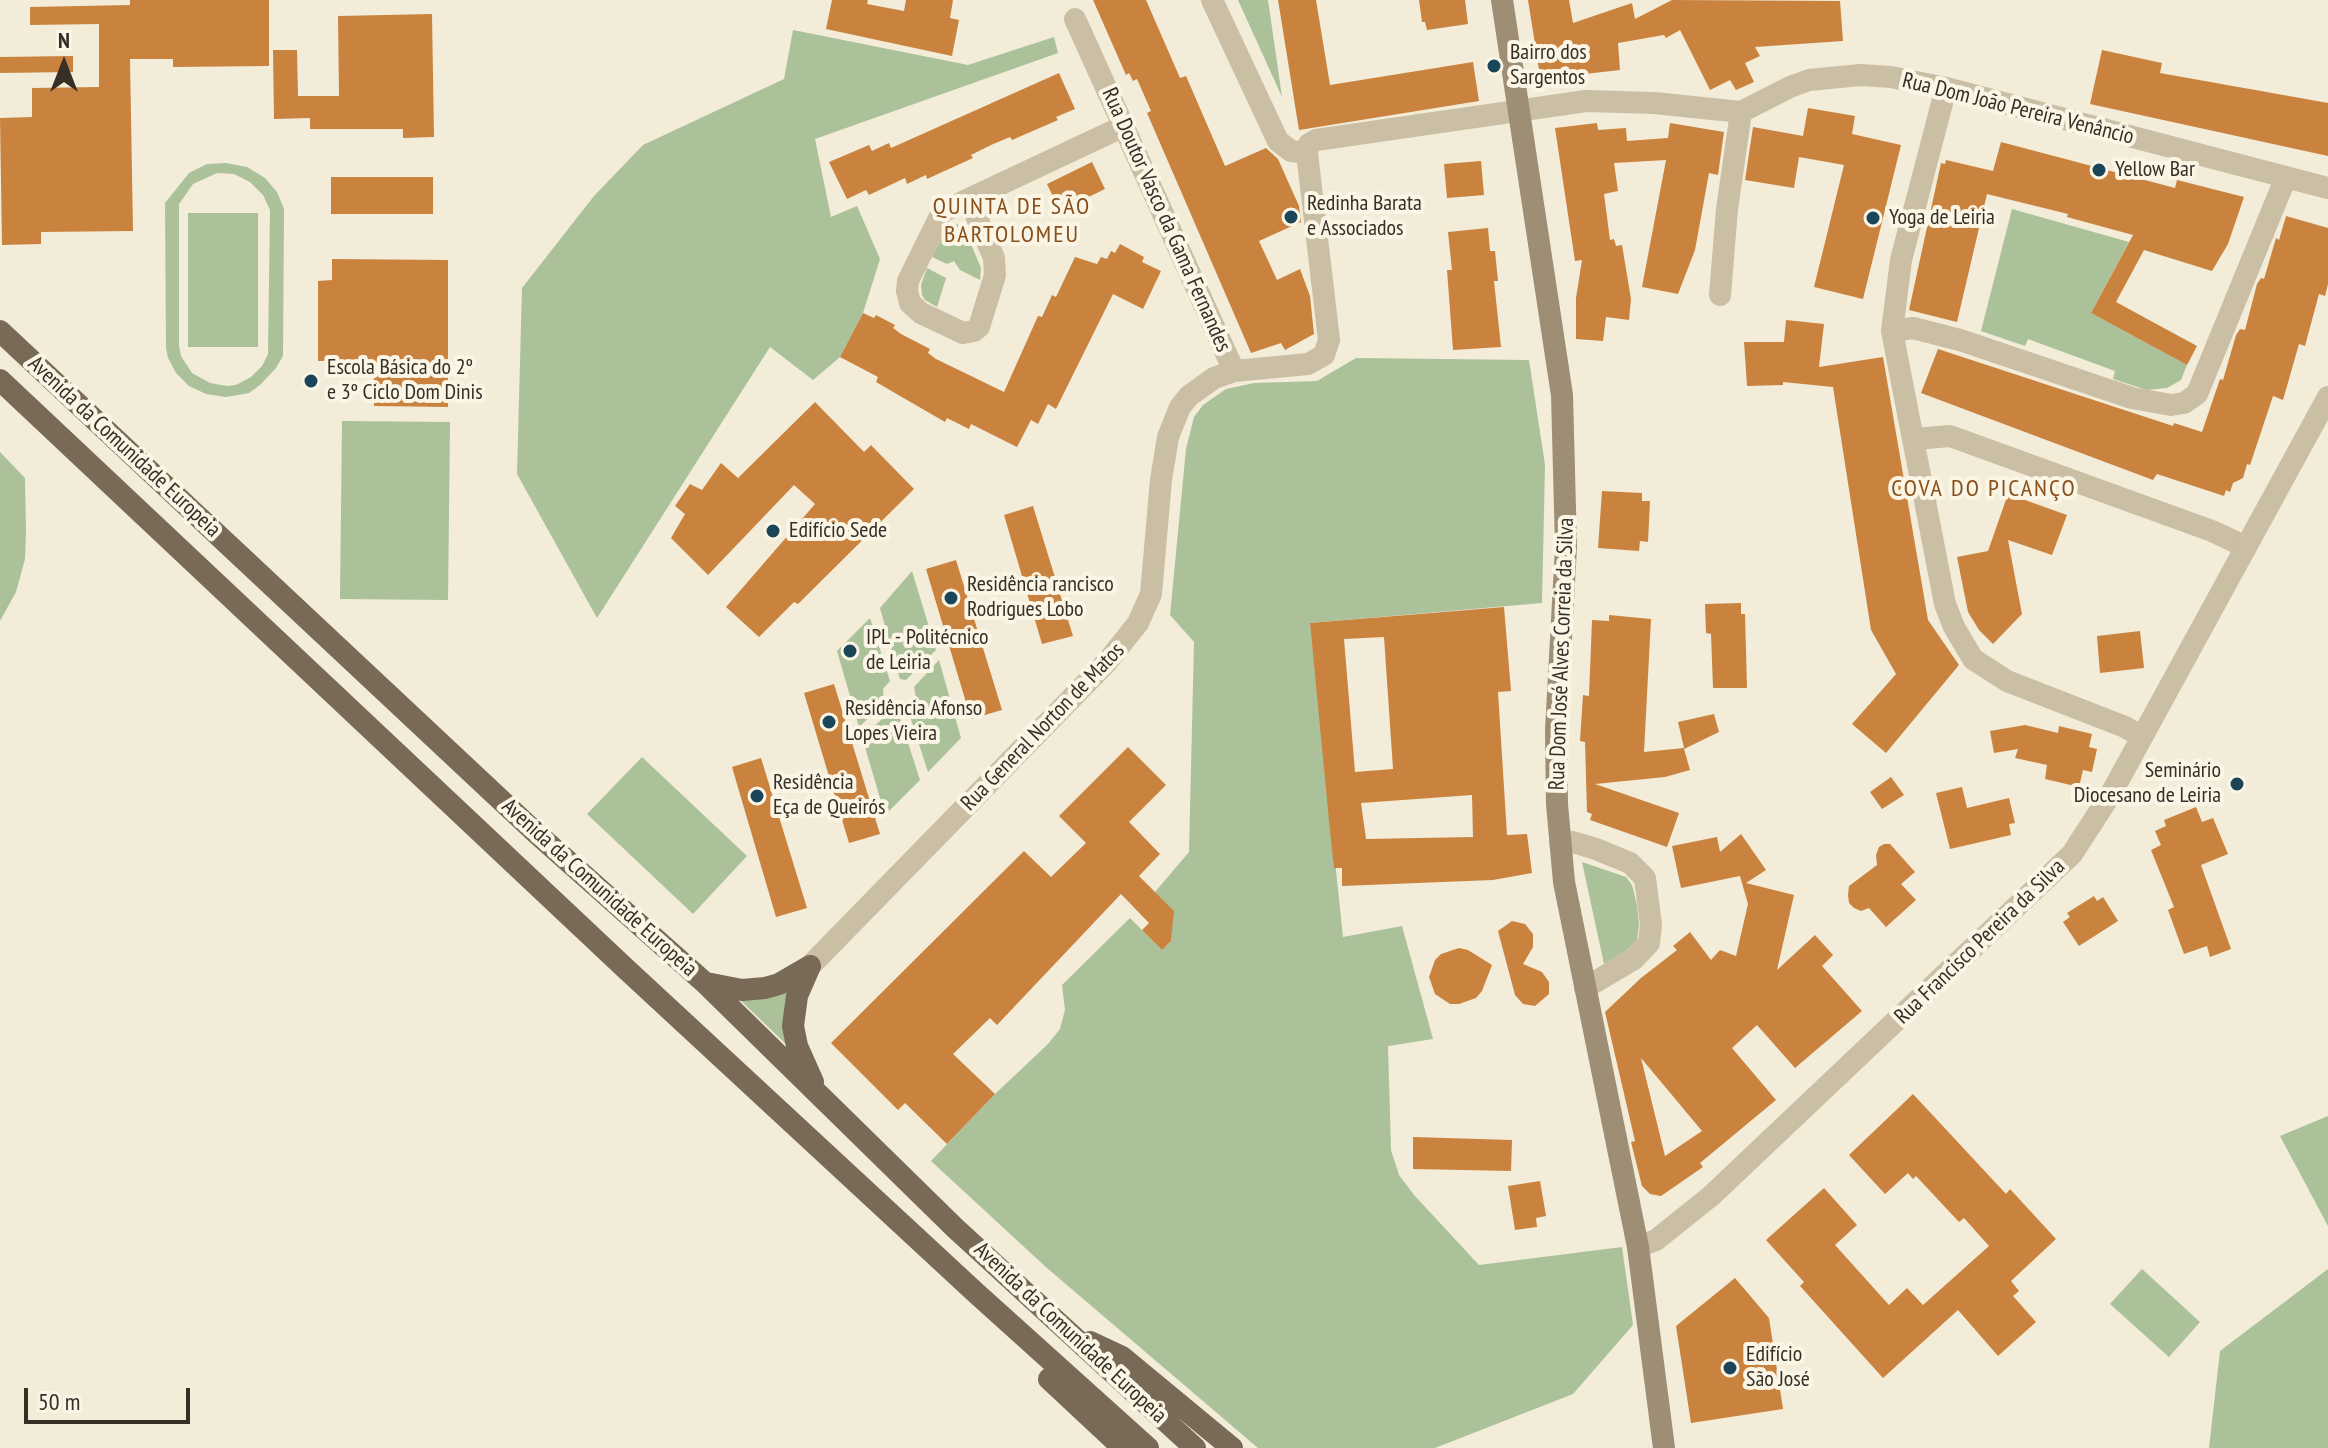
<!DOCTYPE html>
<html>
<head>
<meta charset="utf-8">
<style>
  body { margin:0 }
  #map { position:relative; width:2328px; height:1448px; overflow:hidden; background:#f2ecd9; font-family:"PT Sans Narrow",sans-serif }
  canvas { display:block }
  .north { position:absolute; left:24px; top:24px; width:80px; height:80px; -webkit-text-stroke:6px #faf5e5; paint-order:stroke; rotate:0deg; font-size:22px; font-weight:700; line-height:32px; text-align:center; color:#362f26 }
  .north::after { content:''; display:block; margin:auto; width:28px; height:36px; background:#362f26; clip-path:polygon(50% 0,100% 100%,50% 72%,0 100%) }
  .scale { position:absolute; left:24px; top:1388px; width:166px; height:36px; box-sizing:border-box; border:4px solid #362f26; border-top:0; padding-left:10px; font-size:24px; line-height:28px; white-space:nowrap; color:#362f26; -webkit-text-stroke:6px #faf5e5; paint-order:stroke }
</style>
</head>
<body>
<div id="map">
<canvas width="2328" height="1448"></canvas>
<div class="north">N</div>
<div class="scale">50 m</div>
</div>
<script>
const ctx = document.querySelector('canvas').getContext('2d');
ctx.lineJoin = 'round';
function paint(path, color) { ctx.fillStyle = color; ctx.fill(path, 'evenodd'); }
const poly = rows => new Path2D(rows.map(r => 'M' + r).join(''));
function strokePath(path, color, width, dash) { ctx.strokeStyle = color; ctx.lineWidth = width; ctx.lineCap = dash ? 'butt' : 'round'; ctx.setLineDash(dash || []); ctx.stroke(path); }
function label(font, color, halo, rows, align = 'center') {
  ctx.font = font + ' "PT Sans Narrow",sans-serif'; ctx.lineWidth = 8; ctx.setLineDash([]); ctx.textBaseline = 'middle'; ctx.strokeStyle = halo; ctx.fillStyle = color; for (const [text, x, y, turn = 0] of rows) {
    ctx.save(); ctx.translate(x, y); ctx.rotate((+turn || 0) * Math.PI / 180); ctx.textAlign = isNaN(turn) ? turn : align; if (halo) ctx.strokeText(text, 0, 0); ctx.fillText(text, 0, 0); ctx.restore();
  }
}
const green = poly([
  [1238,0,1268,0,1282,97],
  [793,30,968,65,1054,37,1058,53,815,139,831,217,857,206,880,259,863,313,840,357,813,380,770,347,597,618,517,474,522,288,594,196,643,145,784,79],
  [226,163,247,167,265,178,277,192,284,209,283,356,276,368,260,385,249,393,226,397,206,394,189,386,176,373,168,358,166,348,165,203,189,173,207,164],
  [217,173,234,174,250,182,263,195,270,210,268,354,262,366,251,377,236,385,227,386,210,383,192,373,181,356,179,346,179,204,193,184],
  [2012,209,2129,242,2091,313,2187,365,2181,380,2167,388,2147,390,2113,379,2115,371,2028,339,2025,346,1981,331],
  [188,213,258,213,258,347,188,347],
  [957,224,965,230,981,268,980,280,960,270,954,261,947,264,932,257,947,227],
  [927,268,946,278,937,307,925,300,922,295,921,285],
  [1356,358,1529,360,1545,465,1542,603,1310,623,1343,937,1402,926,1433,1039,1388,1046,1391,1150,1399,1175,1414,1195,1479,1265,1622,1247,1633,1325,1573,1394,1435,1448,1258,1448,1047,1268,931,1161,995,1094,1048,1044,1060,1029,1065,1010,1062,985,1130,918,1162,950,1171,941,1173,911,1155,892,1189,852,1194,642,1170,615,1186,449,1194,417,1203,405,1226,389,1254,383,1317,381],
  [342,421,450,422,448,600,340,599],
  [0,452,25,478,26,533,25,559,16,592,0,621],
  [912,571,936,650,906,680,900,679,880,608],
  [870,618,890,681,883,689,884,703,859,727,837,651],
  [939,660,961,738,928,772,908,710,916,698,914,687],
  [891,711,898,712,920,780,885,815,862,737],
  [642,757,747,856,693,914,587,814],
  [1582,862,1626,877,1632,885,1637,905,1639,925,1637,940,1626,951,1604,964],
  [794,985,792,1050,736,996],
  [2328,1116,2328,1226,2280,1136],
  [2142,1269,2200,1322,2169,1357,2110,1304],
  [2328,1269,2328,1448,2209,1448,2220,1351]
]);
const building = poly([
  [130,0,269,0,269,66,173,67,173,59,130,59,133,231,41,232,41,244,2,245,0,118,32,117,32,88,99,87,99,24,30,25,30,7,130,5],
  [832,0,868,0,867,4,904,11,906,0,953,0,950,18,959,20,952,56,826,29],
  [1093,0,1146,0,1180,78,1186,76,1225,166,1266,148,1278,159,1299,206,1301,222,1259,241,1277,280,1300,269,1310,296,1314,334,1285,350,1281,343,1251,353,1147,113,1151,111,1137,79,1133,81,1129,73,1126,75],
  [1278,0,1316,0,1330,85,1473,62,1479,101,1299,130],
  [1419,0,1465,0,1468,24,1427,30,1425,22,1422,22],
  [1528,0,1569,0,1573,23,1632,3,1635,19,1672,0,1840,1,1843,41,1755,47,1760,56,1745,63,1754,82,1736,90,1730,80,1710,90,1680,30,1666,38,1664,35,1618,43,1620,70,1576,75,1541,82],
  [432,14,434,137,403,138,403,129,310,129,310,118,274,119,273,50,297,50,298,96,339,96,338,16],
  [2102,50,2162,63,2160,73,2328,103,2328,156,2090,104],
  [73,56,73,72,0,73,0,57],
  [1059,73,1075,109,1056,117,1058,120,1012,140,1010,137,991,145,971,155,973,158,927,179,926,175,907,184,905,178,869,195,866,190,847,199,829,162,869,145,872,151,889,143,891,148],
  [1808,108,1855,116,1852,134,1901,145,1863,299,1814,287,1844,165,1799,157,1794,188,1745,180,1753,127,1803,136],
  [1597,123,1598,130,1626,128,1627,141,1668,138,1670,123,1724,132,1718,175,1709,173,1695,250,1678,294,1642,287,1666,160,1614,163,1618,191,1604,194,1610,240,1614,239,1616,246,1622,245,1631,299,1629,320,1606,317,1603,341,1576,339,1576,298,1582,260,1575,261,1555,128],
  [2001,142,2175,188,2177,180,2244,197,2228,244,2212,271,2144,250,2116,302,2197,346,2187,365,2091,313,2133,235,2067,217,2068,214,1987,194,1957,322,1909,310,1941,163,1945,164,1946,160,1993,171],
  [1481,161,1484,195,1447,198,1444,164],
  [1092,162,1105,189,1060,211,1047,184],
  [331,177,433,177,433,214,331,214],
  [2286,216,2328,228,2328,284,2325,296,2319,294,2305,346,2299,344,2283,400,2273,396,2250,465,2247,464,2243,478,2233,483,2230,492,2226,490,2224,496,2157,474,2153,480,1921,393,1938,349,2173,426,2174,423,2202,432,2220,379,2223,380,2236,335,2240,329,2245,330,2257,284,2261,278,2264,279,2276,238,2279,240],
  [1488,228,1490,251,1495,251,1498,281,1494,281,1501,347,1453,350,1447,270,1452,270,1448,232],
  [1120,244,1144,257,1142,262,1161,271,1143,309,1113,294,1056,409,1048,404,1038,424,1031,420,1017,447,971,424,969,429,947,418,945,422,876,382,878,377,840,357,863,313,874,318,876,315,895,325,893,328,901,334,930,349,928,353,936,359,1004,392,1038,316,1042,317,1052,295,1056,297,1075,257,1097,264,1101,257,1107,259,1111,251,1115,253],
  [332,259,448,260,448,407,374,406,374,360,318,361,318,281,332,280],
  [1786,320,1824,324,1819,367,1883,357,1928,620,1959,665,1886,753,1852,724,1896,674,1871,630,1833,387,1783,382,1783,385,1747,386,1744,342,1784,342],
  [815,402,864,452,871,445,914,489,798,604,794,602,759,637,726,607,815,504,794,485,708,575,671,538,685,514,675,506,690,484,702,490,721,463,738,478],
  [1602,491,1642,493,1642,501,1650,501,1648,542,1640,541,1639,551,1598,548],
  [2008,494,2067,515,2052,555,2008,540,2022,614,1993,644,1979,630,1968,612,1957,557,1988,551],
  [1033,506,1073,636,1042,644,1004,515],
  [956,560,1002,710,971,719,926,569],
  [1741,603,1741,614,1745,614,1747,688,1713,688,1711,634,1706,633,1705,604],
  [1504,607,1511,691,1498,692,1507,835,1527,834,1532,873,1493,880,1342,886,1342,868,1334,868,1330,831,1310,623],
  [1384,637,1393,769,1355,772,1344,639],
  [1472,795,1473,837,1366,839,1361,803],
  [1609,615,1651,619,1644,752,1684,748,1678,722,1714,714,1719,732,1684,749,1690,770,1665,777,1595,784,1679,813,1667,847,1590,820,1592,814,1587,812,1585,742,1580,741,1583,695,1589,696,1592,620,1609,621],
  [2140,631,2144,668,2100,673,2097,636],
  [834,684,880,834,849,843,804,693],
  [2025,725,2058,733,2059,726,2092,734,2089,747,2097,749,2092,772,2083,770,2079,787,2045,779,2047,765,2015,758,2018,749,1994,753,1990,731],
  [1128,747,1166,785,1129,822,1160,854,1139,876,1174,911,1171,941,1162,950,1142,930,1149,923,1121,894,997,1025,990,1018,953,1054,995,1094,947,1144,905,1103,898,1110,831,1043,1024,851,1051,877,1086,843,1059,816],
  [761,758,807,908,776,917,732,767],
  [1891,777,1904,795,1882,809,1870,792],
  [1962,787,1967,808,2009,798,2015,823,2009,824,2011,835,1950,849,1936,793],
  [2196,807,2202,822,2213,818,2228,854,2201,865,2231,949,2210,957,2207,946,2184,954,2168,910,2174,907,2151,850,2161,845,2155,831,2166,826,2164,820],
  [1741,834,1766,870,1746,883,1794,895,1777,970,1815,935,1833,955,1822,966,1862,1011,1795,1068,1757,1025,1732,1048,1776,1100,1700,1163,1703,1167,1661,1196,1650,1194,1642,1186,1631,1142,1635,1141,1605,1012,1641,978,1677,950,1673,946,1690,932,1711,960,1720,950,1736,956,1748,904,1740,876,1681,888,1672,846,1717,837,1720,852],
  [1641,1058,1702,1131,1665,1156],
  [1884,844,1890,844,1915,872,1901,884,1916,900,1886,927,1869,908,1861,911,1854,908,1849,903,1848,895,1849,886,1877,865,1876,855,1879,847],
  [2094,896,2097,901,2103,897,2118,921,2079,946,2063,922,2070,917,2067,913],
  [1512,921,1525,924,1533,934,1533,947,1523,964,1542,972,1549,982,1549,994,1535,1006,1523,1004,1515,995,1498,931],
  [1459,948,1468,950,1492,965,1482,991,1476,998,1459,1004,1450,1004,1435,994,1429,977,1435,960,1441,954],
  [1913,1094,2006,1194,2010,1189,2056,1239,2011,1281,2019,1291,2013,1296,2036,1322,1998,1356,1958,1310,1883,1378,1800,1286,1804,1282,1766,1240,1824,1188,1857,1225,1835,1245,1889,1305,1907,1288,1923,1305,1989,1246,1964,1218,1959,1222,1916,1176,1913,1179,1908,1173,1885,1194,1849,1155],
  [1413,1137,1512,1140,1511,1171,1413,1169],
  [1540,1181,1546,1216,1536,1218,1537,1227,1515,1230,1508,1186],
  [1735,1278,1769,1318,1783,1409,1691,1423,1676,1326]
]);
const minor = poly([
  [1212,0,1278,141,1291,151,1307,153],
  [1075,19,1234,371],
  [1946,88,1901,260,1892,331,1945,604,1954,627,1973,659,2007,681,2125,727,2142,737],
  [969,199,994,258,995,275,979,327,974,331,963,333,921,313,910,303,907,291,908,281,942,212,969,199,1124,126],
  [1720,295,1727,209,1741,112],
  [1892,331,1913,328,1960,340,2132,398,2171,405,2184,403,2197,394,2286,177],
  [1915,439,1950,436,2212,531,2246,547],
  [1560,843,1573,842,1596,849,1630,863,1645,878,1651,925,1649,943,1634,959,1585,988],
  [810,966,1107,662,1138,623,1151,594,1161,480,1168,437,1180,407,1189,396,1214,378,1234,371,1308,364,1324,355,1329,340,1307,153,1309,144,1316,140,1586,101,1654,103,1741,112,1790,87,1809,80,1860,75,1891,77,1946,88,2328,188]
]);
const tertiary = poly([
  [1638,1247,1656,1240,1711,1196,2072,854,2112,792,2328,397]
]);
const secondary = poly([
  [1502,0,1562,395,1566,547,1556,730,1557,804,1564,882,1638,1247,1664,1448]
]);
const primary = poly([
  [0,331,535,832,704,982,955,1228,1195,1448],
  [0,380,625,968,976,1293,1148,1448],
  [810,966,797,996,793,1026,797,1046,813,1082],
  [706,983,742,990,765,988,779,984,810,966],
  [1090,1342,1122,1357,1232,1448],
  [1049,1379,1123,1448]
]);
const markers = [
  [1494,66,8,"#1b4558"],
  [2099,170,8,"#1b4558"],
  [1291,217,8,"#1b4558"],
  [1873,218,8,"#1b4558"],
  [311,381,8,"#1b4558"],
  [773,531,8,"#1b4558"],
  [951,598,8,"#1b4558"],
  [850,651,8,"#1b4558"],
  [829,722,8,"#1b4558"],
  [2237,784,8,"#1b4558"],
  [757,796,8,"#1b4558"],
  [1730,1368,8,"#1b4558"]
];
const poiNames = [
  ["Bairro dos",1510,53],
  ["Sargentos",1510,78],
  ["Yellow Bar",2115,170],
  ["Redinha Barata",1307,204],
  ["e Associados",1307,229],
  ["Yoga de Leiria",1889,218],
  ["Escola Básica do 2º",327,368],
  ["e 3º Ciclo Dom Dinis",327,393],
  ["Edifício Sede",789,531],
  ["Residência rancisco",967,585],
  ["Rodrigues Lobo",967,610],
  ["IPL - Politécnico",866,638],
  ["de Leiria",866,663],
  ["Residência Afonso",845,709],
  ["Lopes Vieira",845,734],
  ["Seminário",2221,771,"right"],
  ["Diocesano de Leiria",2221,796,"right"],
  ["Residência",773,783],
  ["Eça de Queirós",773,808],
  ["Edifício",1746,1355],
  ["São José",1746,1380]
];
const streetNames = [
  ["Rua Dom João Pereira Venâncio",2018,109,14],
  ["Rua Doutor Vasco da Gama Fernandes",1166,220,66],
  ["Avenida da Comunidade Europeia",124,447,43],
  ["Rua Dom José Alves Correia da Silva",1562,654,-88],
  ["Rua General Norton de Matos",1043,727,-46],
  ["Avenida da Comunidade Europeia",599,888,42],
  ["Rua Francisco Pereira da Silva",1980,942,-44],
  ["Avenida da Comunidade Europeia",1070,1333,43]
];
const neighbourhoodNames = [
  ["QUINTA DE SÃO",1012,207],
  ["BARTOLOMEU",1012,235],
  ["COVA DO PICANÇO",1984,489]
];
paint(green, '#aac199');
paint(building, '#ca833f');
strokePath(minor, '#cabfa5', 22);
strokePath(tertiary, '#cabfa5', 22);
strokePath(secondary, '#9e8e76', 22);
strokePath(primary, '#786a57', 22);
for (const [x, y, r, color] of markers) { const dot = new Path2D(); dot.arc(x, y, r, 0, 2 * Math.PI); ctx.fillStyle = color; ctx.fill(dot); strokePath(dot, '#faf5e5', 3); }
label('22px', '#362f26', '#faf5e5', poiNames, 'left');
label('22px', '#362f26', '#faf5e5', streetNames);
ctx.letterSpacing = '2px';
label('24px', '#87501d', '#faf5e5', neighbourhoodNames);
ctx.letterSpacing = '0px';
</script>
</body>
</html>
